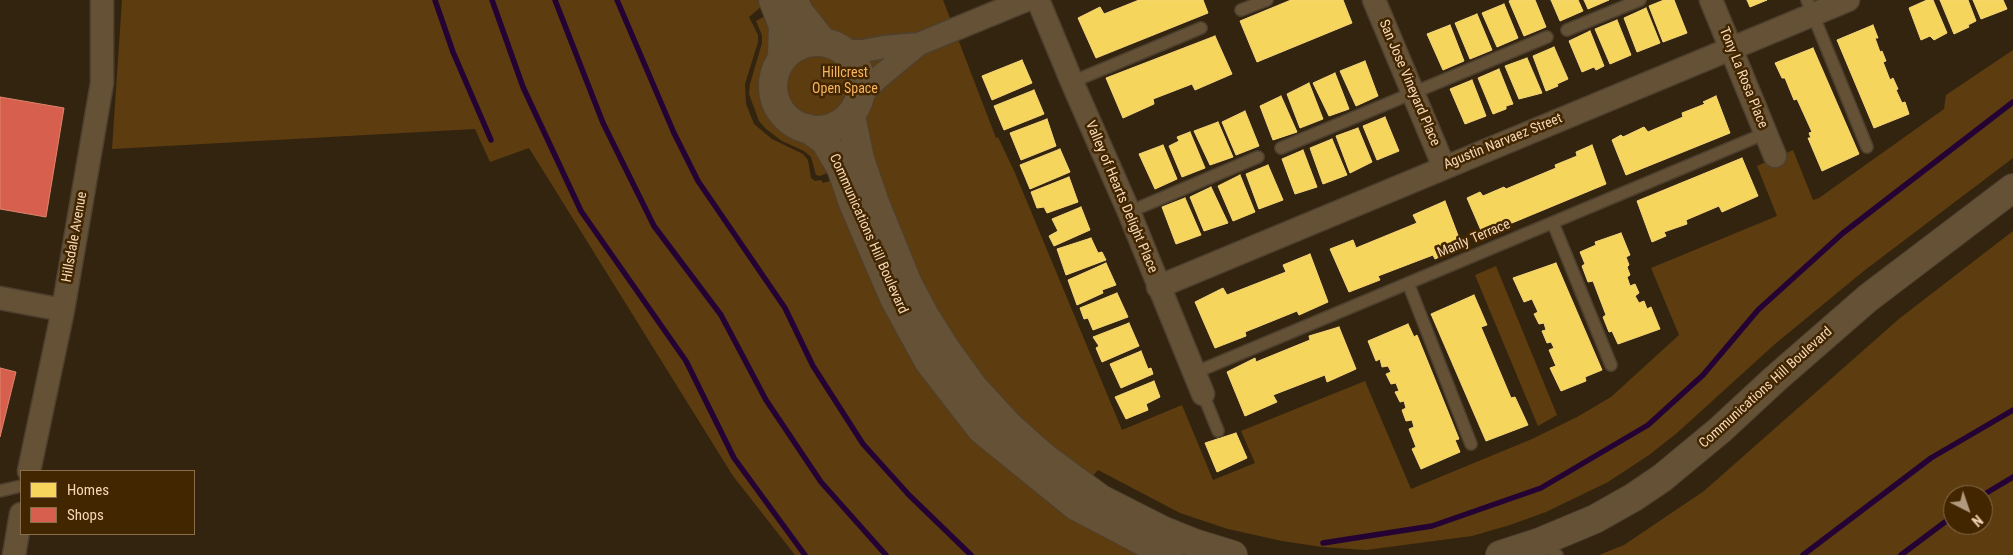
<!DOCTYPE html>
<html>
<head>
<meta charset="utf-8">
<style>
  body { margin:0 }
  #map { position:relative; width:2013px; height:555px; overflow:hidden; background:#33240f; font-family:"Roboto Condensed",sans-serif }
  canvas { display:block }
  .legend { position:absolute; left:20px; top:470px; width:175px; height:65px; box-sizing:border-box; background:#422600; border:1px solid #8a6d4a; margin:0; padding:6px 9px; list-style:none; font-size:15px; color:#f6d8b8 }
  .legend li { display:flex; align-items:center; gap:10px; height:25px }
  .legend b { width:25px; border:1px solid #8a6d4a }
  .north { position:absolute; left:1943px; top:485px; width:50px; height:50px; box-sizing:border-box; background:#422600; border:1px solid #8a6d4a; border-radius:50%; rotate:139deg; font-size:14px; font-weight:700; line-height:20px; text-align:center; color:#f6d8b8 }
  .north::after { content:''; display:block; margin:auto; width:18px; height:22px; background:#b2997d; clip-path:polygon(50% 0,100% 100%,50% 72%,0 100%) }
</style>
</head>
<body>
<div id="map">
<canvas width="2013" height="555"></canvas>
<ul class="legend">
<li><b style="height:14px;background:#f6d55c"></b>Homes</li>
<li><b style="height:14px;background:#d6604d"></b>Shops</li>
</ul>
<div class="north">N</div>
</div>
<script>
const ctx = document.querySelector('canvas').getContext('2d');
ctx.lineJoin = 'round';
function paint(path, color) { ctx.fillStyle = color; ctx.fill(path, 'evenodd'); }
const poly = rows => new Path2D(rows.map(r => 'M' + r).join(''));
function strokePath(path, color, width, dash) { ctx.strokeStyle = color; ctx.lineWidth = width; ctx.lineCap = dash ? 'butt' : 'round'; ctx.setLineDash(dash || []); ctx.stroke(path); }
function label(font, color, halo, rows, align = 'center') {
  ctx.font = font + ' "Roboto Condensed",sans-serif'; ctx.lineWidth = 5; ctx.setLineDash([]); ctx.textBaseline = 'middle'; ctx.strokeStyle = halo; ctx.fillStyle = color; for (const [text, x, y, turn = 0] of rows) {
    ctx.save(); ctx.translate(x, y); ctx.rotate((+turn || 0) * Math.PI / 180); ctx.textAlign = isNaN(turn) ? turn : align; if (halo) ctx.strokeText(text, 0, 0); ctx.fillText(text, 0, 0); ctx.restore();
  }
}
const green = poly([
  [122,0,758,0,761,7,749,17,758,35,758,42,745,84,746,104,754,124,772,139,803,154,808,160,811,178,815,181,821,180,823,183,833,180,885,303,1146,555,795,555,733,476,529,148,490,162,475,129,112,149],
  [794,0,943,0,996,138,998,137,1015,173,1122,430,1182,405,1213,480,1255,463,1241,431,1365,381,1411,489,1532,439,1577,417,1611,397,1679,335,1651,268,1777,216,1757,166,1793,150,1813,200,1819,198,1944,109,1946,95,2013,50,2013,158,1865,270,1775,344,1677,433,1649,455,1608,482,1546,512,1510,525,1472,536,1366,550,1322,547,1282,541,1228,529,1180,513,1098,470,1092,477,1056,450,1011,411,977,371,959,345,920,281,830,172,820,176,816,175,811,157,804,151,782,141,766,129,759,121,749,94,750,84,762,43,762,35,756,21],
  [2013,231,2013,555,1599,555,1624,545,1704,491,1900,318],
  [1953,495,1983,495,1983,525,1953,525],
  [1496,266,1557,415,1538,426,1475,275]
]);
const homes = poly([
  [1139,0,1203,0,1208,13,1096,58,1078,18,1100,7,1104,14,1139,0],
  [1291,0,1343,0,1352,23,1257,62,1240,21,1291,0],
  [1512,0,1535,0,1546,27,1524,36,1509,1,1512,0],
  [1551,0,1578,0,1583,11,1560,21,1551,0],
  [1584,0,1609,0,1588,9,1584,0],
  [1664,0,1674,0,1687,33,1663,42,1649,6,1664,0],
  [1747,0,1767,0,1750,7,1747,0],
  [1927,0,1933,0,1947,33,1934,40,1930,36,1921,40,1909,8,1927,0],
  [1940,0,1968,0,1976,21,1968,25,1969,27,1954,34,1940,0],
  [1973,0,2003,0,2007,9,1981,19,1973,0],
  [1504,4,1518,38,1497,47,1482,13,1504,4],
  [1646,8,1660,43,1637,52,1624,18,1646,8],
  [1477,14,1492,50,1470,59,1455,23,1477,14],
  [1617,20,1631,55,1610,64,1595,29,1617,20],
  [1450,25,1464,61,1443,70,1427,34,1450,25],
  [1873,25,1878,38,1875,38,1880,52,1882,51,1886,61,1883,62,1890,80,1893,78,1898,89,1896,90,1902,103,1905,102,1909,114,1874,128,1837,40,1873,25],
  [1590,31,1604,66,1596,70,1594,67,1582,72,1569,41,1590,31],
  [1215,36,1232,74,1195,90,1192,84,1153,99,1154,104,1123,118,1106,78,1215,36],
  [1554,47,1568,79,1557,84,1558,86,1546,91,1533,56,1554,47],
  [1813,48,1859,154,1822,171,1808,138,1811,138,1809,133,1812,132,1797,99,1794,100,1785,78,1782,78,1775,63,1813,48],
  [1527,58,1542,93,1519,99,1505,66,1527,58],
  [1022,60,1032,83,992,100,982,76,1022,60],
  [1365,61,1378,96,1356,106,1340,71,1365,61],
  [1499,69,1513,104,1506,106,1506,109,1493,114,1478,78,1499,69],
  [1335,73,1349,109,1329,116,1313,83,1335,73],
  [1472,80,1486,116,1465,124,1450,89,1472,80],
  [1309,83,1323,119,1300,128,1287,94,1309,83],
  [1034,90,1044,114,1004,130,994,106,1034,90],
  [1281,96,1297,132,1273,140,1260,106,1281,96],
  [1716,96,1730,133,1626,175,1612,140,1621,135,1623,137,1644,127,1648,132,1683,117,1682,113,1705,104,1703,102,1716,96],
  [1245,111,1259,146,1236,155,1222,122,1245,111],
  [1385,117,1399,151,1377,160,1363,126,1385,117],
  [1047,119,1056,146,1021,160,1010,133,1047,119],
  [1218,122,1233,157,1210,165,1194,131,1218,122],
  [1358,128,1372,162,1350,173,1336,136,1358,128],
  [1190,132,1205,168,1182,177,1169,146,1179,141,1177,137,1190,132],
  [1332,139,1347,175,1323,184,1310,148,1332,139],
  [1163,145,1177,179,1155,189,1139,154,1163,145],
  [1592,145,1606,184,1483,235,1467,198,1480,192,1483,196,1504,187,1506,189,1556,168,1555,165,1577,156,1576,152,1592,145],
  [1060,149,1070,172,1030,189,1020,165,1060,149],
  [1303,150,1317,187,1295,194,1282,159,1303,150],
  [1742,158,1758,196,1722,212,1719,206,1686,220,1687,224,1664,232,1666,236,1652,242,1637,201,1742,158],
  [1268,165,1283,200,1259,209,1246,174,1268,165],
  [1240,175,1255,212,1233,221,1218,186,1240,175],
  [1069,177,1078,202,1047,213,1044,207,1037,208,1031,192,1069,177],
  [1211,187,1228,223,1204,231,1190,197,1211,187],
  [1185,198,1201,235,1176,244,1162,207,1185,198],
  [1445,201,1462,246,1435,259,1433,255,1378,276,1380,280,1349,292,1330,249,1353,240,1356,248,1417,223,1413,215,1445,201],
  [1081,207,1090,230,1054,246,1049,236,1058,231,1052,219,1081,207],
  [1621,233,1630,255,1626,257,1629,265,1627,267,1630,275,1627,277,1630,286,1635,284,1639,293,1635,296,1639,303,1644,301,1647,309,1651,307,1660,329,1618,344,1612,331,1609,332,1603,317,1606,315,1593,281,1588,282,1582,266,1585,264,1580,252,1596,245,1595,242,1621,233],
  [1091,238,1098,253,1102,252,1106,260,1066,275,1057,249,1091,238],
  [1310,254,1328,302,1299,315,1297,311,1245,332,1246,336,1215,348,1195,302,1223,288,1227,295,1286,272,1283,265,1310,254],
  [1106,263,1116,285,1102,290,1103,293,1077,305,1068,280,1106,263],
  [1556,263,1602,370,1585,377,1586,381,1561,391,1550,368,1556,366,1549,350,1554,348,1551,342,1547,343,1542,331,1546,330,1544,323,1539,324,1534,314,1538,312,1532,299,1524,302,1513,278,1556,263],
  [1117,293,1128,317,1093,330,1088,318,1084,319,1080,308,1117,293],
  [1474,295,1487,325,1481,327,1511,398,1515,397,1528,425,1486,441,1431,314,1474,295],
  [1129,323,1139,346,1102,362,1096,348,1099,346,1093,337,1129,323],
  [1408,324,1414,337,1417,335,1459,439,1455,440,1460,452,1421,469,1412,449,1416,447,1409,429,1414,427,1412,420,1406,421,1402,410,1406,408,1404,401,1400,402,1395,392,1399,391,1396,383,1391,384,1386,374,1391,372,1388,366,1382,367,1380,359,1376,361,1368,341,1408,324],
  [1339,327,1356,369,1327,382,1325,375,1273,395,1277,402,1245,416,1227,372,1255,358,1256,362,1310,340,1309,336,1339,327],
  [1141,351,1148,369,1151,368,1153,374,1121,388,1110,364,1141,351],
  [1154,381,1160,397,1146,404,1148,410,1126,419,1115,397,1154,381],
  [1236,433,1247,458,1217,472,1205,443,1236,433]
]);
const shops = poly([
  [0,97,64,108,46,217,0,209,0,97],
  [0,368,16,372,0,437,0,368]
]);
const stream = poly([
  [435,0,453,52,491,140],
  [492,0,523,87,581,211,686,361,734,458,805,555],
  [555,0,603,123,654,226,721,315,766,400,821,482,886,555],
  [617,0,674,133,698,181,785,308,813,366,863,444,909,495,971,555],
  [1983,495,2013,477],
  [1323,543,1432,526,1541,488,1648,425,1703,375,1758,310,1843,233,2013,102],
  [1803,555,1931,458,2013,410],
  [1901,555,1953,516]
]);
const service = poly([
  [1807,0,1867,147],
  [1241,10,1267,0],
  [1567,30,1640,0],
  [1072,82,1201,28],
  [1281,148,1547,37],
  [1129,212,1258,157],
  [1553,223,1611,365],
  [1408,283,1471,444],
  [1194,373,1766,133],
  [1203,394,1218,431],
  [0,491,21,486],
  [1541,542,1557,555]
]);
const minor = poly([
  [1038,0,1072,82,1129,212,1203,394],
  [1374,0,1444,167],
  [1711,0,1775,156],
  [841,48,852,51,863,51,884,47,919,44],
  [861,95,878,78,919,44,1026,0],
  [1158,287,1848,0],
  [0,298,63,310],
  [29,471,63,310,102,83,102,0],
  [14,555,21,514]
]);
const tertiary = poly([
  [773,0,783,26,782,57],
  [794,0,799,12,823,42],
  '773 86a44 44 0 1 1 88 0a44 44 0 1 1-88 0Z',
  [851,116,860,159,875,203,908,284,925,316,945,348,974,388,1009,426,1045,458,1101,499,1164,531,1194,543,1233,555],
  [807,128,825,141,841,168,853,203,894,298,929,362,981,429,1076,506,1169,555],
  [1500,555,1540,542,1595,519,1634,497,1662,478,1720,430,1775,379,1868,298,2013,188]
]);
const parkNames = [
  ["Hillcrest",845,73],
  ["Open Space",845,89]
];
const streetNames = [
  ["Tony La Rosa Place",1743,78,68],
  ["San Jose Vineyard Place",1409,83,67],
  ["Agustin Narvaez Street",1503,142,-22],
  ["Valley of Hearts Delight Place",1121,197,67],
  ["Communications Hill Boulevard",868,234,66],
  ["Hillsdale Avenue",75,237,-80],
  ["Manly Terrace",1474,239,-23],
  ["Communications Hill Boulevard",1766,388,-42]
];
paint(green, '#5d3c10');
paint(homes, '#f6d55c');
strokePath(homes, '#f6d678', 1);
paint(shops, '#d6604d');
strokePath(shops, '#e0846d', 1);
strokePath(stream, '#240334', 5.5);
strokePath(service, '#4e402f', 14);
strokePath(minor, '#4e402f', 25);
strokePath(tertiary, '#4e402f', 30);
strokePath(service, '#655236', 11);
strokePath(minor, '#655236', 22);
strokePath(tertiary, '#655236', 28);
label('14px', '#f9b361', '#422600', parkNames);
label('14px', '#f6d8b8', '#422600', streetNames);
</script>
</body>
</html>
